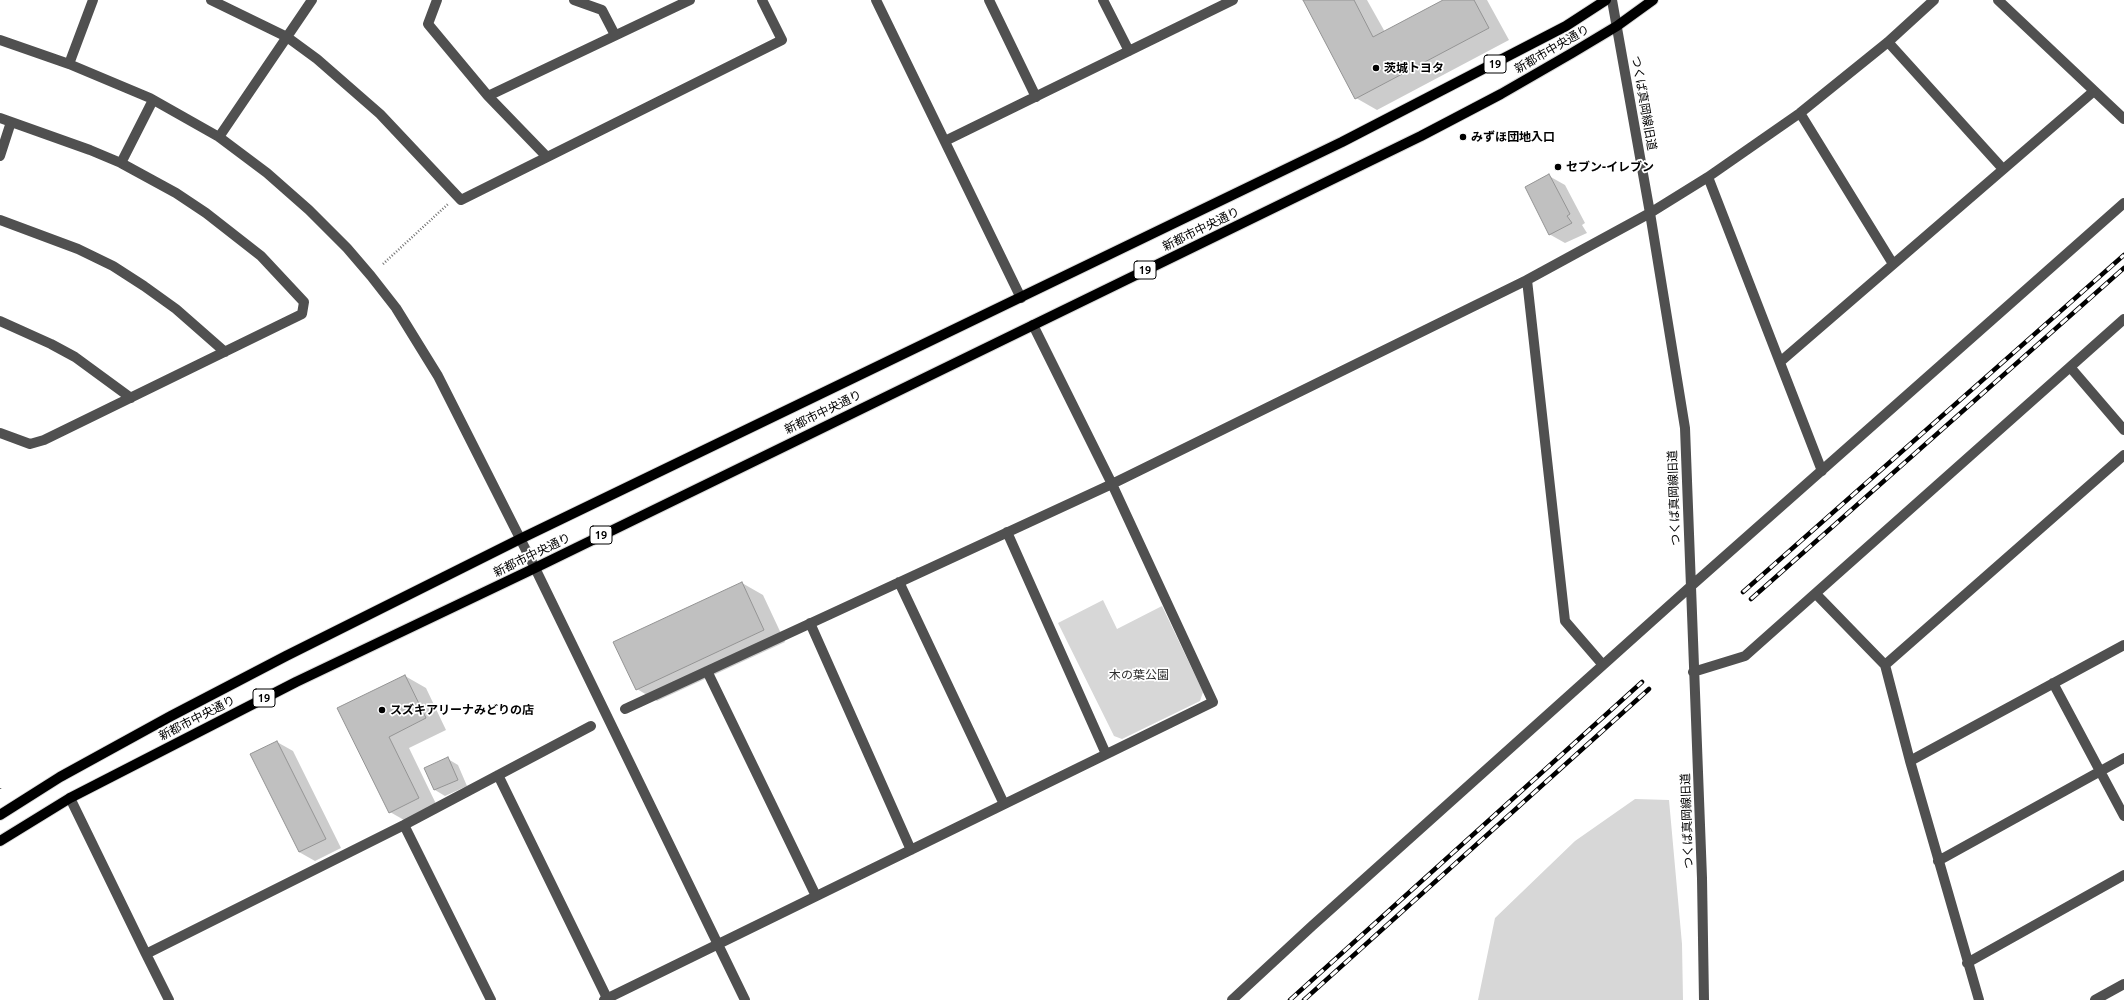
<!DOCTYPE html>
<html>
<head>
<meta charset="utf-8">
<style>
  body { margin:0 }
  canvas { display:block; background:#fff }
</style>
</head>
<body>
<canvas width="2124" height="1000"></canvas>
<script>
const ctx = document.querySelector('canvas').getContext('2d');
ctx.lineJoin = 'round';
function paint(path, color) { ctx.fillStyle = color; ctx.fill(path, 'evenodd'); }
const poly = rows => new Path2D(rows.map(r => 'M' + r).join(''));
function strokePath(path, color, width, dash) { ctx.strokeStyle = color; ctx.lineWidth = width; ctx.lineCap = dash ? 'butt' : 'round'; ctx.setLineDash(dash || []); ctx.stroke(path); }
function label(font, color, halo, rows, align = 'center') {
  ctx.font = font + ' Ubuntu,"Noto Sans JP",sans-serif'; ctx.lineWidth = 3.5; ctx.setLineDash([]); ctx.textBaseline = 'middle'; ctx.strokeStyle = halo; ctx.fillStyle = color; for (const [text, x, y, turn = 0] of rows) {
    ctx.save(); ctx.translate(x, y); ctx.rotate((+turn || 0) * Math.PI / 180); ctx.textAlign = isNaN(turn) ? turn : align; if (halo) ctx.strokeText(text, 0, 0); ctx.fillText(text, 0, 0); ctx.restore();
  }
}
const green = poly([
  [1103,600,1117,629,1162,606,1203,692,1200,701,1122,739,1114,736,1058,623],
  [1635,799,1669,800,1682,944,1683,1000,1478,1000,1495,918,1575,841]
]);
const shadow = poly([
  [1304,0,1367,0,1385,32,1445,0,1487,0,1509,40,1377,110,1356,98],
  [1549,176,1565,185,1585,223,1582,225,1587,233,1565,243,1549,234],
  [742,583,763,595,785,642,657,701,637,689],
  [405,676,426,688,446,730,409,748,439,810,411,824,390,812,339,709],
  [277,742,293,751,341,848,315,861,299,852],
  [448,759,458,765,467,786,445,796,435,790,426,768]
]);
const building = poly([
  [1303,0,1354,0,1373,37,1443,0,1474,0,1489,28,1355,99,1303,0],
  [1549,174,1570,214,1567,216,1572,223,1549,235,1525,187,1549,174],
  [742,582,764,630,636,690,613,642,742,582],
  [405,675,426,718,389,737,419,798,389,813,337,708,405,675],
  [277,741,326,839,299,852,250,754,277,741],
  [448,757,458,780,434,790,424,768,448,757]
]);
const path = poly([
  [383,264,448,204],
  [0,788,0,789]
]);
const minor = poly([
  [211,0,287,37,317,59,380,114,461,200,782,40,762,0],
  [437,0,428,24,488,96,547,157],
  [574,0,602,10,615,35],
  [876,0,1021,298],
  [989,0,1036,97],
  [1103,0,1129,51],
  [1612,0,1650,213,1685,428,1702,878,1704,1000],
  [1998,0,2124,119],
  [0,40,69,64,150,98,219,137,267,173,309,210,347,248,371,276,396,308,438,376,535,568,745,1000],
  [1888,42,2003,169],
  [69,64,93,0],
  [488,96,690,0],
  [1800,113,1893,264],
  [0,118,90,150,121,163,176,193,206,213,261,256,304,302,302,314,44,440,30,444,0,433],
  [219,137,312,0],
  [945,141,1233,0],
  [0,156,11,122],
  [121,163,153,100],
  [1708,177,1800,113,1888,42,1934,0],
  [0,220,78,249,113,266,144,286,176,309,225,352],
  [1527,280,1565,621,1603,665],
  [0,321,51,344,75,357,131,398],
  [1780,362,2094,91],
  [2070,367,2124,430],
  [1007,532,1106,754],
  [899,582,1004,804],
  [1816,594,1885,665,1910,761,1979,1000],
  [810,623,911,850],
  [1885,665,2124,455],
  [707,671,816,896],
  [1693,672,1745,656,2124,319],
  [2053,683,2124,816],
  [625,709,1112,484,1033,325],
  [1910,761,2124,645],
  [498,775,607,998],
  [70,798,146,954,404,825,591,726],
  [404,825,491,1000],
  [1938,861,2124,758],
  [146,954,169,1000],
  [1967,963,2124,875],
  [604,1000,1213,702,1112,484,1527,280,1650,213,1708,177,1822,471],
  [1232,1000,1312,926,1690,587,2124,203],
  [2095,1000,2124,984]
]);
const major = poly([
  [0,815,60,777,171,716,286,656,520,539,1342,142,1566,26,1606,0],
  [0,841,70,798,296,682,535,568,1421,136,1501,94,1572,53,1617,26,1653,0]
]);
const rail = poly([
  [1743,592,2124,255],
  [1751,599,2124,268],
  [1290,1000,1642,682],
  [1304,1000,1649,689]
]);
const markers = [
  [1376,68,4,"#000"],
  [1463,137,4,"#000"],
  [1558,167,4,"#000"],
  [382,710,4,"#000"]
];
const shields = [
  [1495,64,22],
  [1145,270,22],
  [601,535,22],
  [264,698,22]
];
const shieldNames = [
  ["19",1495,64],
  ["19",1145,270],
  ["19",601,535],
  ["19",264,698]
];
const streetNames = [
  ["新都市中央通り",1552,49,-30],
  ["つくば真岡線旧道",1644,103,80],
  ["新都市中央通り",1201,229,-26],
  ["新都市中央通り",823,412,-26],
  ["つくば真岡線旧道",1674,498,-92],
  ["新都市中央通り",532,555,-26],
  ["新都市中央通り",197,718,-27],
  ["つくば真岡線旧道",1687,821,-92]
];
const poiNames = [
  ["茨城トヨタ",1384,68],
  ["みずほ団地入口",1471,137],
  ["セブン-イレブン",1566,167],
  ["スズキアリーナみどりの店",390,710]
];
const parkNames = [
  ["木の葉公園",1139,675]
];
paint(green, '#d7d7d7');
paint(shadow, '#0003');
paint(building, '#c0c0c0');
strokePath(building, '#949494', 1);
strokePath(major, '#dbdbdb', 12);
strokePath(path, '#727272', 2.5, [1, 2]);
strokePath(minor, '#505050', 10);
strokePath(major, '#000', 10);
strokePath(rail, '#000', 4.5);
strokePath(rail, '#fff', 3, [9]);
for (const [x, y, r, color] of markers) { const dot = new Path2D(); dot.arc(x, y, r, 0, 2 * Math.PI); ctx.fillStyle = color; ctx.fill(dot); strokePath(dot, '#fff', 1.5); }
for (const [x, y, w] of shields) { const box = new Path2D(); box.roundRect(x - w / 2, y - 9, w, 18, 3); ctx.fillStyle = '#fff'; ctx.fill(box); strokePath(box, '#000', 1); }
label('bold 11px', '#000', null, shieldNames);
label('12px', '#000', '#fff', streetNames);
label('bold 12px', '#000', '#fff', poiNames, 'left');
label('12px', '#2e2e2e', '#fff', parkNames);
</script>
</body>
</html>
